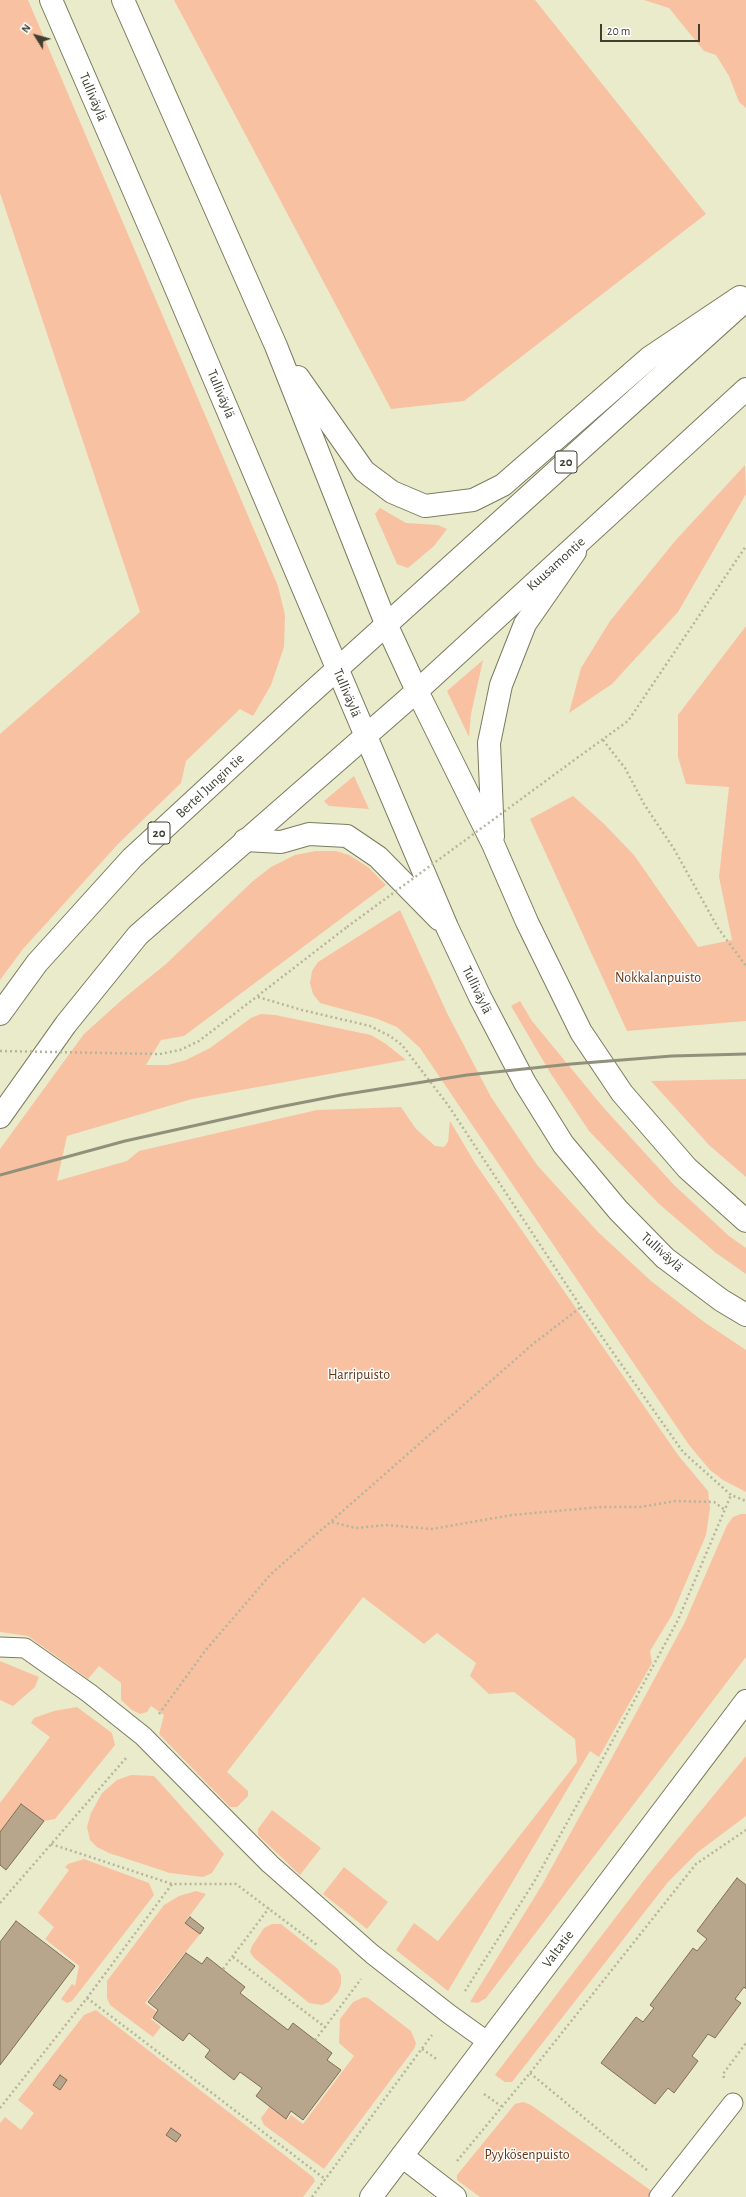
<!DOCTYPE html>
<html>
<head>
<meta charset="utf-8">
<style>
  body { margin:0 }
  #map { position:relative; width:746px; height:2197px; overflow:hidden; background:#eaebcb; font-family:"Alegreya Sans",sans-serif }
  canvas { display:block }
  .north { position:absolute; left:16px; top:16px; width:40px; height:40px; -webkit-text-stroke:3px #fff; paint-order:stroke; rotate:307deg; font-size:11px; font-weight:700; line-height:16px; text-align:center; color:#3e3e31 }
  .north::after { content:''; display:block; margin:auto; width:14px; height:18px; background:#3e3e31; clip-path:polygon(50% 0,100% 100%,50% 72%,0 100%) }
  .scale { position:absolute; left:600px; top:24px; width:100px; height:18px; box-sizing:border-box; border:2px solid #3e3e31; border-top:0; padding-left:5px; font-size:12px; line-height:14px; white-space:nowrap; color:#3e3e31; -webkit-text-stroke:3px #fff; paint-order:stroke }
</style>
</head>
<body>
<div id="map">
<canvas width="746" height="2197"></canvas>
<div class="north">N</div>
<div class="scale">20 m</div>
</div>
<script>
const ctx = document.querySelector('canvas').getContext('2d');
ctx.lineJoin = 'round';
function paint(path, color) { ctx.fillStyle = color; ctx.fill(path, 'evenodd'); }
const poly = rows => new Path2D(rows.map(r => 'M' + r).join(''));
function strokePath(path, color, width, dash) { ctx.strokeStyle = color; ctx.lineWidth = width; ctx.lineCap = dash ? 'butt' : 'round'; ctx.setLineDash(dash || []); ctx.stroke(path); }
function label(font, color, halo, rows, align = 'center') {
  ctx.font = font + ' "Alegreya Sans",sans-serif'; ctx.lineWidth = 3; ctx.setLineDash([]); ctx.textBaseline = 'middle'; ctx.strokeStyle = halo; ctx.fillStyle = color; for (const [text, x, y, turn = 0] of rows) {
    ctx.save(); ctx.translate(x, y); ctx.rotate((+turn || 0) * Math.PI / 180); ctx.textAlign = isNaN(turn) ? turn : align; if (halo) ctx.strokeText(text, 0, 0); ctx.fillText(text, 0, 0); ctx.restore();
  }
}
const green = poly([
  [0,0,28,0,278,586,285,615,284,647,271,685,253,716,240,709,186,761,181,783,118,844,23,949,0,980,0,734,140,612,0,193],
  [174,0,535,0,706,214,464,401,391,409],
  [644,0,746,0,746,108,739,102,729,76,716,55,704,51,669,8],
  [745,465,746,494,678,612,612,684,569,713,581,668,610,621,675,541],
  [380,508,406,523,438,525,447,529,434,546,408,568,397,564,375,514],
  [746,626,746,1021,627,1031,530,819,573,796,603,823,634,855,698,947,732,940,719,877,729,787,686,784,678,757,678,715],
  [483,660,471,714,469,737,447,691],
  [354,776,369,809,329,806,324,801],
  [316,851,336,851,349,855,368,867,386,885,184,1036,161,1040,146,1065,168,1065,186,1060,210,1048,251,1018,261,1014,275,1015,371,1035,386,1044,406,1060,192,1099,67,1136,57,1181,127,1161,139,1151,317,1110,401,1107,416,1129,435,1146,444,1147,448,1142,450,1121,475,1163,678,1455,708,1491,710,1508,706,1535,672,1615,650,1651,652,1663,599,1757,590,1751,448,1991,396,1950,414,1923,438,1941,577,1762,575,1739,514,1692,489,1694,470,1676,476,1663,437,1633,424,1644,363,1597,227,1772,248,1791,248,1796,237,1807,230,1807,159,1734,164,1715,151,1706,147,1712,140,1714,132,1710,121,1700,121,1683,99,1666,88,1679,28,1636,0,1632,0,1149,84,1034,124,998,166,964,253,881,271,867,295,855],
  [400,910,447,1013,491,1097,537,1165,598,1232,651,1281,704,1322,746,1350,746,1492,723,1480,710,1470,689,1445,420,1048,397,1027,375,1018,320,1003,313,994,310,983,312,971,318,962],
  [520,1001,532,1021,603,1107,674,1185,729,1236,746,1248,746,1274,716,1253,658,1203,589,1131,551,1074,511,1006],
  [746,1079,746,1177,709,1145,651,1081],
  [741,1514,746,1514,746,1657,486,1998,478,2003,470,2002,542,1885,609,1763,685,1622,727,1525,733,1517],
  [0,1661,39,1677,35,1687,13,1706,0,1700],
  [77,1707,112,1733,115,1745,55,1819,44,1821,21,1804,0,1832,0,1803,50,1737,31,1723,34,1718,54,1711],
  [746,1756,746,1816,698,1852,668,1882,512,2082,505,2082,495,2075,648,1875],
  [131,1775,154,1776,224,1854,212,1873,203,1877,170,1873,109,1853,97,1847,90,1840,87,1827,91,1813,102,1793,117,1780],
  [272,1810,321,1848,300,1875,258,1835,258,1829],
  [84,1859,149,1883,154,1895,72,2001,67,2003,61,1999,72,1984,75,1986,79,1966,45,1939,54,1927,38,1913,69,1870,65,1867,68,1864],
  [344,1867,388,1902,367,1929,323,1894],
  [196,1891,206,1894,185,1922,200,1934,145,2003,157,2012,151,2019,161,2027,153,2037,110,2005,107,1998,107,1981,164,1905,179,1896],
  [272,1924,281,1924,338,1969,341,1976,341,1984,338,1992,329,2002,322,2005,309,2003,254,1958,250,1952,252,1946,264,1928],
  [364,1997,368,1998,411,2031,416,2043,414,2049,324,2169,264,2125,261,2118,270,2106,288,2120,291,2115,303,2124,354,2056,339,2043,340,2019,353,2002],
  [96,2010,313,2177,315,2181,303,2197,0,2197,0,2123,5,2117,21,2130,34,2113,18,2100,84,2015],
  [523,2102,531,2105,660,2197,480,2197,457,2180,457,2175,515,2104]
]);
const building = poly([
  [21,1804,44,1821,6,1870,0,1865,0,1832,21,1804],
  [737,1878,746,1885,746,1989,744,1987,735,1999,741,2003,715,2038,708,2034,692,2056,698,2061,674,2093,668,2088,655,2104,601,2063,636,2017,643,2022,654,2008,650,2005,693,1948,697,1951,707,1939,697,1931,737,1878],
  [190,1917,204,1928,200,1934,185,1923,190,1917],
  [16,1921,75,1966,0,2065,0,1942,16,1921],
  [186,1953,202,1964,207,1957,245,1987,240,1993,288,2030,293,2023,332,2053,327,2060,341,2070,303,2120,291,2111,286,2119,256,2096,262,2088,240,2072,234,2080,205,2057,210,2050,189,2033,183,2041,153,2018,158,2010,148,2002,186,1953],
  [60,2075,67,2080,60,2090,53,2085,60,2075],
  [171,2128,181,2135,176,2142,166,2135,171,2128]
]);
const path = poly([
  [603,740,625,768,644,804,674,849,718,928,746,966],
  [577,758,628,721,746,546],
  [258,997,302,1010,370,1026,390,1036,402,1045,448,1105,581,1307,683,1452,731,1495,746,1501],
  [160,1054,180,1050,199,1041,347,927],
  [332,1522,355,1528,386,1525,432,1529,512,1515,601,1507,640,1507,676,1501,714,1502,725,1510],
  [159,1714,205,1651,271,1574,533,1344,581,1307],
  [51,1844,172,1884,236,1884,317,1945],
  [0,1903,126,1758],
  [233,1957,325,2027,361,1979],
  [223,1969,269,1908],
  [465,1991,534,1882,602,1760,678,1620,731,1495],
  [87,1998,325,2179],
  [315,2040,325,2027],
  [422,2049,438,2060],
  [530,2073,647,2170],
  [724,2078,723,2074,746,2043],
  [484,2094,501,2106],
  [0,2108,87,1998,172,1884],
  [457,2161,530,2073,696,1864,746,1830],
  [312,2197,432,2035]
]);
const service = poly([
  [0,1647,25,1648,89,1693,143,1736,270,1864,372,1954,449,2014,488,2042],
  [659,2197,733,2103]
]);
const minor = poly([
  [402,2156,455,2197]
]);
const tertiary = poly([
  [371,2197,746,1701]
]);
const secondary = poly([
  [51,0,160,251,447,927,480,997,525,1083,563,1144,618,1210,665,1258,721,1300,746,1315],
  [123,0,276,346,387,626,417,691,493,844,527,922,581,1032,622,1093,687,1168,746,1221],
  [298,377,364,471,392,492,425,506,473,500,503,485,649,358,740,297],
  [493,837,489,743,501,685,525,624,575,552],
  [245,840,281,842,309,834,347,836,378,857,439,919]
]);
const trunk = poly([
  [0,1014,37,963,132,858,304,699,746,300],
  [0,1117,66,1024,138,935,417,691,746,389]
]);
const rail = poly([
  [0,1175,125,1141,274,1108,341,1095,467,1075,571,1064,672,1056,746,1054]
]);
const pathBridge = poly([
  [347,927,577,758],
  [0,1051,160,1054]
]);
const shields = [
  [566,462,22],
  [159,833,22]
];
const shieldNames = [
  ["20",566,462],
  ["20",159,833]
];
const streetNames = [
  ["Tulliväylä",93,97,67],
  ["Tulliväylä",221,394,67],
  ["Kuusamontie",556,564,-42],
  ["Tulliväylä",347,693,67],
  ["Bertel Jungin tie",210,786,-43],
  ["Tulliväylä",477,990,64],
  ["Tulliväylä",662,1252,42],
  ["Valtatie",558,1949,-53]
];
const parkNames = [
  ["Nokkalanpuisto",658,978],
  ["Harripuisto",359,1375],
  ["Pyykösenpuisto",527,2155]
];
paint(green, '#f8c1a2');
paint(building, '#b7a68c');
strokePath(building, '#7e6e55', 1);
strokePath(service, '#7b7b5e', 21);
strokePath(minor, '#7b7b5e', 24);
strokePath(tertiary, '#7b7b5e', 24);
strokePath(secondary, '#7b7b5e', 24);
strokePath(trunk, '#7b7b5e', 24);
strokePath(path, '#b5b59b', 2.5, [2, 3]);
strokePath(service, '#fff', 19);
strokePath(minor, '#fff', 22);
strokePath(tertiary, '#fff', 22);
strokePath(secondary, '#fff', 22);
strokePath(trunk, '#fff', 22);
strokePath(rail, '#90917b', 3);
strokePath(pathBridge, '#b5b59b', 2.5, [2, 3]);
for (const [x, y, w] of shields) { const box = new Path2D(); box.roundRect(x - w / 2, y - 11, w, 22, 3); ctx.fillStyle = '#fff'; ctx.fill(box); strokePath(box, '#3e3e31', 1); }
label('bold 13px', '#3e3e31', null, shieldNames);
label('14px', '#3e3e31', '#fff', streetNames);
label('14px', '#643314', '#fff', parkNames);
</script>
</body>
</html>
